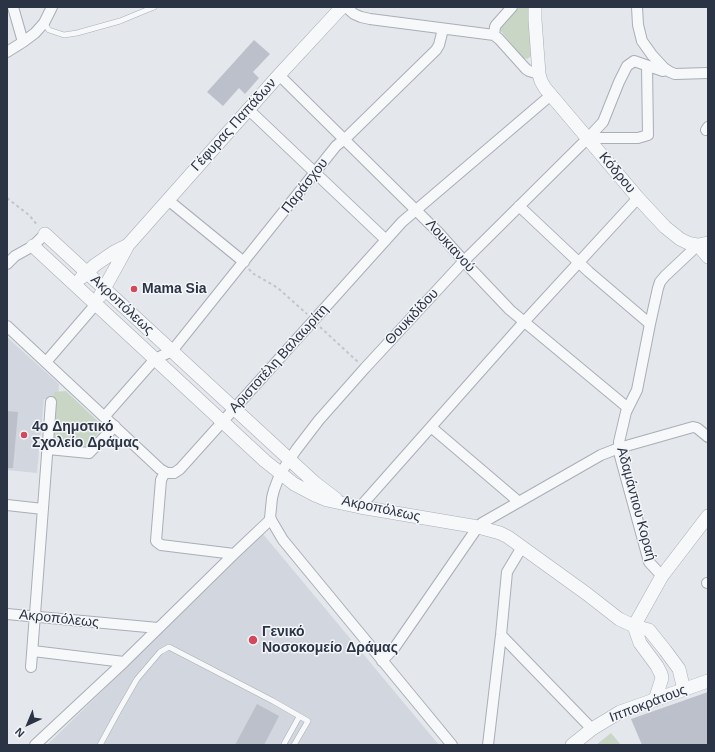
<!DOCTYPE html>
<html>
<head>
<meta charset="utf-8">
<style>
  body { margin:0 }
  #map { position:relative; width:715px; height:752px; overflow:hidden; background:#e4e7ec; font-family:Arial,sans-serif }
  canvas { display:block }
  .frame { position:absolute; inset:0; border:8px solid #2b3445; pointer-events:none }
  .north { position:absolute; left:8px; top:704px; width:40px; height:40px; -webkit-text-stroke:3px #f4f6f9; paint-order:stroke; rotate:224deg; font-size:11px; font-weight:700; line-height:16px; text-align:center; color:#2b3445 }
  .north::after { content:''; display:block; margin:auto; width:14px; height:18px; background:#2b3445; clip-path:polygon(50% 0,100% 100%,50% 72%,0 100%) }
</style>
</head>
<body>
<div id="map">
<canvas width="715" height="752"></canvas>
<div class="frame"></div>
<div class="north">N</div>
</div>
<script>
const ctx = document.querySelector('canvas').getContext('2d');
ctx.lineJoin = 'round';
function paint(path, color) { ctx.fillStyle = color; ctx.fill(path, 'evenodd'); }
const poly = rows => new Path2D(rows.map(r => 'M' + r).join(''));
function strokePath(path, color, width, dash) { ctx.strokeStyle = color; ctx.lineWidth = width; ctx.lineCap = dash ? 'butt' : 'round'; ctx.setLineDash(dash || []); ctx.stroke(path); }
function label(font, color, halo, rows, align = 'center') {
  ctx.font = font + ' Arial,sans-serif'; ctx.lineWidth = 3; ctx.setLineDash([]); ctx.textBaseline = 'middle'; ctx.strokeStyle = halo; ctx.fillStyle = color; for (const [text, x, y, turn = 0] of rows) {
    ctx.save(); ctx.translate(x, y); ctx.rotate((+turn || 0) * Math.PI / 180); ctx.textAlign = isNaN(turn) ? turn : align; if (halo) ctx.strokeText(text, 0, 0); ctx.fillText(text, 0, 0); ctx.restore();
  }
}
const built = poly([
  [7,337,59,384,58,400,44,399,37,473,7,470],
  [263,534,439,745,47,745]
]);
const green = poly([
  [517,7,528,7,528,8,532,51,532,54,530,57,527,59,523,58,500,30,500,24],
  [66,391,104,427,85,448,53,445,54,392],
  [611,733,621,745,596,745]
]);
const building = poly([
  [254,40,270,54,253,72,259,78,245,94,239,88,223,106,207,92],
  [7,411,18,412,13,468,7,468],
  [708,692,708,745,642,745,631,719],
  [257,704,279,716,264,745,235,745]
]);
const path = poly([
  [7,198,29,215,38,226],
  [249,269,252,273,273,285,279,289,307,314],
  [320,327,358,362]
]);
const service = poly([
  [44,23,49,30,64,35,77,33,120,21,154,7],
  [100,745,118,712,137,679,160,652,169,647,273,701,308,721,294,745],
  [285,745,284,744,299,717]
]);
const minor = poly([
  [13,7,23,42],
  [346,7,354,14,361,17,370,19,494,35,499,39,526,69,529,71,539,74],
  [637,7,638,25,642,41,652,55,664,68,670,72,675,74,708,73],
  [494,35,495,27,496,25,512,7],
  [7,52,23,42,35,33,44,23,52,7],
  [279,75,439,233,471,269,510,310,628,408],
  [249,110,386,240],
  [706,130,708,127],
  [588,138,638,138,648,135,647,66],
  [168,200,244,262],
  [519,206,589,272,650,324],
  [7,264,15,256,33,246,45,234],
  [7,326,160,469,167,473,174,473,180,469,402,222,551,95],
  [46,362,96,304],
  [104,417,155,359,172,351,336,146,347,137,436,50,439,45,443,29],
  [431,427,519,502],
  [48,449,89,453,115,426],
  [165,472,161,480,156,541,157,542,161,545,234,554],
  [7,505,43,509],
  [360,507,524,322,638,198],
  [662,576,649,562,620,456,619,442,626,412,637,390,650,324,658,288,660,282,665,276,698,245],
  [707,583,708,583],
  [7,614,158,628],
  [501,635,592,729],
  [33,651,124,662],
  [382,661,395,647,475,531,482,523,601,455,619,448,693,427,697,428,708,437],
  [31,667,51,402],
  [35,745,124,662,234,554,271,519],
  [452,745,283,540,270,518,272,498,274,490,280,474,296,450,319,420,365,368,464,261,588,138,603,122,619,82,627,66,634,61,663,71,667,70],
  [488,745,501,635,507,572,522,547]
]);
const tertiary = poly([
  [535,7,535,20,539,74,541,81,545,88,638,198,665,227,680,239,688,243,698,245,708,243],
  [45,234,315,483,336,499],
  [698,245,708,257],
  [33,246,265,461,294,484,315,495,327,500,360,507,478,527,500,533,508,537,587,594,619,619,634,626,649,630,665,650,679,669,684,690],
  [81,278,95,265,114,252,128,245],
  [100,296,121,258,128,245,279,75,342,7],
  [634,626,662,576,708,516],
  [634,626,640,643,657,666,661,674,662,678,655,700],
  [572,745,592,729,620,712,708,681]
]);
const markers = [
  [134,289,4,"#d1495b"],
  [24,435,4,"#d1495b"],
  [253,640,5,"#d1495b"]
];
const streetNames = [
  ["Γέφυρας Παπάδων",234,125,-48],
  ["Κόδρου",617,173,50],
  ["Παράσχου",305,186,-52],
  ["Λουκιανού",450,246,48],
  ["Ακροπόλεως",122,305,43],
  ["Θουκιδίδου",412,317,-47],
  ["Αριστοτέλη Βαλαωρίτη",279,359,-48],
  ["Αδαμάντιου Κοραή",636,504,75],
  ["Ακροπόλεως",381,509,12],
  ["Ακροπόλεως",59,619,6],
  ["Ιπποκράτους",648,704,-21]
];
const poiNames = [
  ["Mama Sia",142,289],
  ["4ο Δημοτικό",32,427],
  ["Σχολείο Δράμας",32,443],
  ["Γενικό",262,632],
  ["Νοσοκομείο Δράμας",262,648]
];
paint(built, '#d2d6de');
paint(green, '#c9d6c5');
paint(building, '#bbc0ca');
strokePath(service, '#a9aeb7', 6);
strokePath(minor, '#a9aeb7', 12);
strokePath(tertiary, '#a9aeb7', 14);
strokePath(path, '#c2c5cb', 2, [3, 3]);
strokePath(service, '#f7f8fa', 5);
strokePath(minor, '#f7f8fa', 10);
strokePath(tertiary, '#f7f8fa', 13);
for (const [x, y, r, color] of markers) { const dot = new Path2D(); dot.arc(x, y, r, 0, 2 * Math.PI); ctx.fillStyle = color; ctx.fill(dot); strokePath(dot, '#f4f6f9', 1.5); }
label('14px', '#2b3445', '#f4f6f9', streetNames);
label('bold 14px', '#2b3445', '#f4f6f9', poiNames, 'left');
</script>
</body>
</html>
